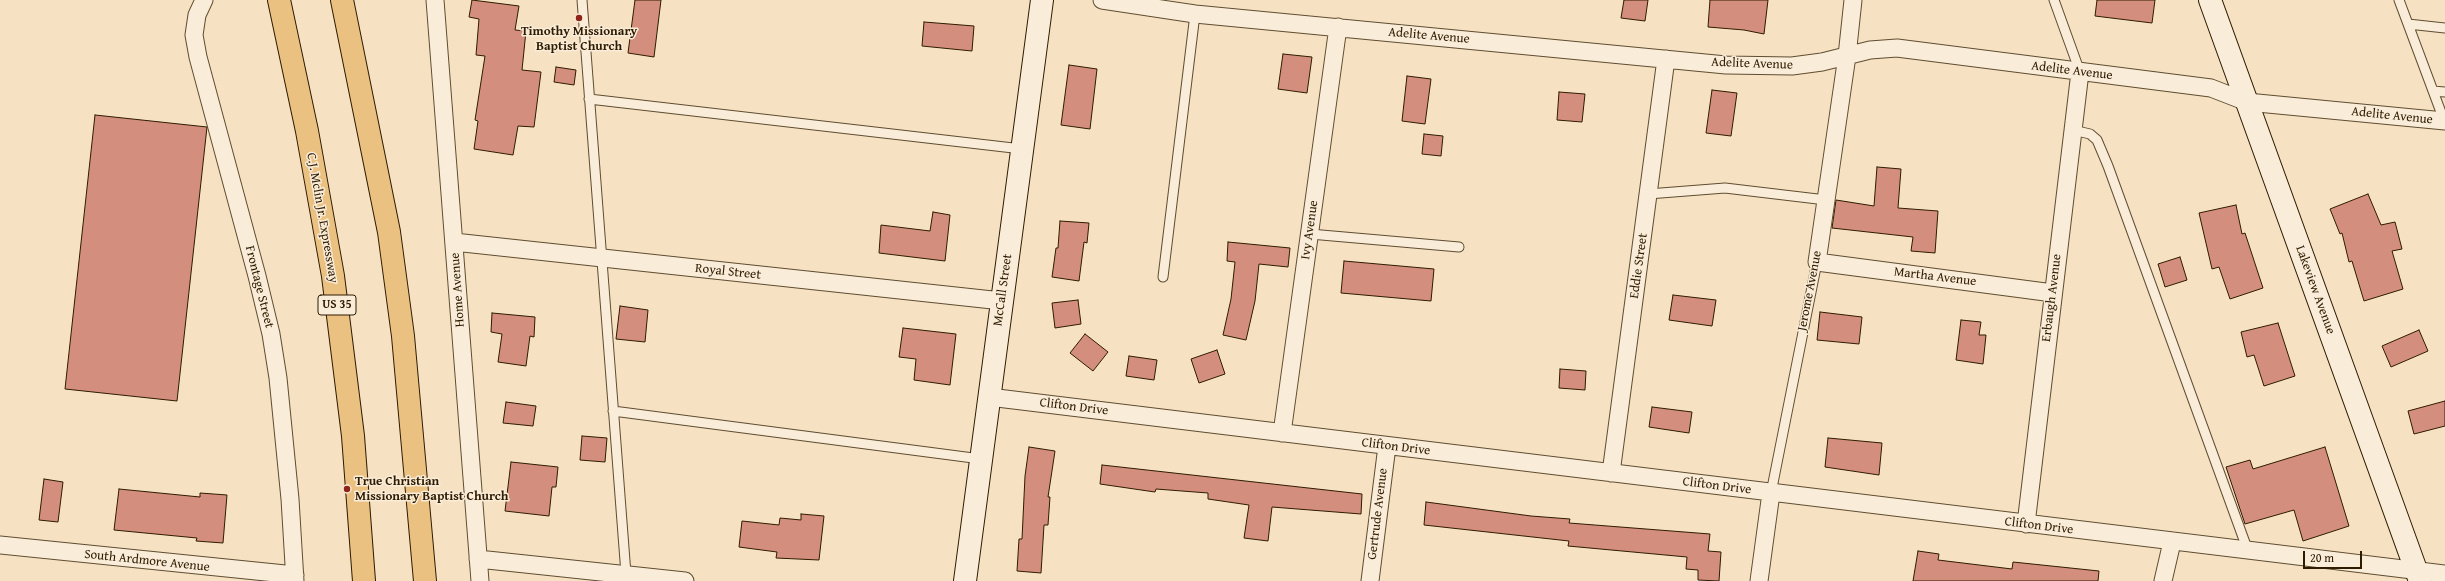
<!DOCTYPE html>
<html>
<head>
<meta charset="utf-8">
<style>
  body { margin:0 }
  #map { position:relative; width:2445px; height:581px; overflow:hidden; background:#f6e2c3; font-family:"Gentium Book Plus",serif }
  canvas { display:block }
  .scale { position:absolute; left:2303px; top:551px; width:59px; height:18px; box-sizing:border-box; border:2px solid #2e1b00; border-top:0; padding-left:5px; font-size:12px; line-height:14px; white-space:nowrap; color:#2e1b00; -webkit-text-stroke:3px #f9ecd8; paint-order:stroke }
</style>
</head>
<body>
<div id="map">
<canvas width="2445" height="581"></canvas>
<div class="scale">20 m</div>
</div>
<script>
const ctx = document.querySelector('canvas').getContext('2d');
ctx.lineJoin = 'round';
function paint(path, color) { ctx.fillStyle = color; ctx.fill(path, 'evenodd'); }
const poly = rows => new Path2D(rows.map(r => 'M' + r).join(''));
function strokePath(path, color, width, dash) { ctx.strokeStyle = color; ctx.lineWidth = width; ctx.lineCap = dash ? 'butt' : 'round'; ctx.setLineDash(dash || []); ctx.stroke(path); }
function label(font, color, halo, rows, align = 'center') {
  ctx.font = font + ' "Gentium Book Plus",serif'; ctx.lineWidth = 3; ctx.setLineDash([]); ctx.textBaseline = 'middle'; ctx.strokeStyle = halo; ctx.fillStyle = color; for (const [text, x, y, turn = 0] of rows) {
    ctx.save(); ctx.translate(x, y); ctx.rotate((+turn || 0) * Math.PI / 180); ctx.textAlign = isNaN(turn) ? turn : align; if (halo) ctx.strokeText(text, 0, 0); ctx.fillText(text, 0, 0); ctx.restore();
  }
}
const building = poly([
  [472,0,519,6,515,30,526,31,522,70,541,72,534,127,518,126,513,155,474,149,478,121,475,120,485,56,476,55,479,19,469,17,472,0],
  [635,0,661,0,654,57,628,53,635,0],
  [1624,0,1648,0,1645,21,1621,18,1624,0],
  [1710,0,1768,0,1764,34,1744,30,1708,27,1710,0],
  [2097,0,2155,0,2152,23,2095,16,2097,0],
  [924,22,974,26,972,51,922,46,924,22],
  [1283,54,1312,57,1307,93,1278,89,1283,54],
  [1069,65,1097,69,1090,129,1061,125,1069,65],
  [556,67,576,70,574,85,554,82,556,67],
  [1407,76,1431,79,1425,124,1402,121,1407,76],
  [1712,90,1737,93,1731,136,1706,133,1712,90],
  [1559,92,1585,94,1582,122,1557,120,1559,92],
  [95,115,207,127,177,401,65,389,95,115],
  [1424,134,1443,136,1441,156,1422,154,1424,134],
  [1877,167,1901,169,1898,208,1938,211,1935,253,1911,251,1913,237,1832,228,1836,200,1874,206,1877,167],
  [2368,194,2381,225,2395,222,2402,249,2392,251,2403,289,2364,301,2352,261,2349,262,2342,233,2340,234,2330,209,2368,194],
  [2236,205,2242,234,2245,233,2263,288,2230,299,2219,267,2212,269,2199,213,2236,205],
  [933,212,950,215,945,261,879,253,881,225,930,231,933,212],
  [1060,221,1089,223,1087,243,1084,242,1079,281,1052,277,1056,248,1058,248,1060,221],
  [1228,242,1290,248,1288,267,1259,264,1255,301,1246,340,1223,335,1231,299,1235,262,1227,261,1228,242],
  [2180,257,2187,280,2165,287,2158,264,2180,257],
  [1344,261,1434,269,1431,301,1341,293,1344,261],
  [1673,295,1716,300,1712,326,1669,320,1673,295],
  [1078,300,1081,324,1055,328,1052,303,1078,300],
  [620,306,648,310,645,342,616,339,620,306],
  [1820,312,1862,317,1859,344,1817,340,1820,312],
  [492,313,535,317,534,337,530,336,526,366,498,362,502,334,491,332,492,313],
  [1961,320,1981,322,1979,335,1986,335,1983,364,1956,360,1961,320],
  [2278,323,2295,376,2264,386,2254,355,2247,357,2241,332,2278,323],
  [903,328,956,334,950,385,914,380,916,359,899,357,903,328],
  [2419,330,2428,351,2391,367,2382,346,2419,330],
  [1085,334,1108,352,1093,371,1070,353,1085,334],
  [1217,350,1225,374,1199,383,1191,359,1217,350],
  [1129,356,1157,360,1154,380,1126,376,1129,356],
  [1560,369,1586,371,1585,390,1559,388,1560,369],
  [2445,401,2445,426,2414,434,2408,411,2445,401],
  [506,402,536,406,533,426,503,423,506,402],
  [1652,407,1692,412,1689,433,1649,427,1652,407],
  [582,436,607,438,605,462,580,460,582,436],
  [1828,438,1882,443,1879,475,1825,467,1828,438],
  [1029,447,1055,451,1048,497,1050,497,1048,525,1044,525,1041,573,1017,571,1019,539,1022,539,1025,476,1029,447],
  [2325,447,2349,526,2303,541,2294,510,2245,524,2226,467,2250,460,2253,469,2325,447],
  [511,462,558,467,556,487,552,487,549,516,505,511,511,462],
  [1102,465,1362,494,1361,514,1272,507,1268,541,1244,538,1249,505,1208,499,1208,493,1156,489,1155,492,1100,484,1102,465],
  [44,479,63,482,58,522,39,520,44,479],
  [119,489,200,497,200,493,227,495,223,543,196,541,197,538,114,530,119,489],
  [1426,502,1531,516,1570,519,1569,523,1710,534,1708,551,1721,552,1719,581,1698,580,1698,570,1686,569,1687,557,1568,546,1569,541,1424,525,1426,502],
  [801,514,824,516,819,560,776,558,777,552,739,547,742,521,779,525,780,518,801,520,801,514],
  [1918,551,1939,554,1938,560,2012,569,2013,562,2099,571,2098,581,1913,581,1918,551]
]);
const lane = poly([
  [582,0,626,574],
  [2054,0,2080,72],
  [2399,0,2445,123],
  [2408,24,2445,28],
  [2433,91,2445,92],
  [589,99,1022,149],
  [2073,130,2090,134,2097,140,2108,166,2248,551],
  [1648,194,1725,188,1826,200],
  [1310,234,1459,247],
  [1163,277,1195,14],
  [613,411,981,459],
  [1771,493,1817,262]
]);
const street = poly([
  [204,0,197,15,194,35,198,57,257,276,271,334,278,378,290,499,295,581],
  [435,0,480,581],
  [1102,0,1195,14,1726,65,1792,66,1822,62,1870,50,1897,48,2211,88,2247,102,2445,121],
  [1853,0,1847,56,1817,262,2053,293],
  [454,242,1002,301],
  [989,397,2445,574],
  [1282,433,1338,27],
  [1611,473,1666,59],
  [2026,524,2080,72],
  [0,545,295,575],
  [478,559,685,581],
  [1370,581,1387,446],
  [1759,581,1771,493],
  [2163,581,2172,542]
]);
const secondary = poly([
  [2210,0,2420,581],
  [965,581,1042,0]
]);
const highway = poly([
  [279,0,307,131,333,276,353,436,364,581],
  [342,0,389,232,403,336,425,581]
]);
const markers = [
  [579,18,4,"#8f2418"],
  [347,489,4,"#8f2418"]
];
const shields = [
  [337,305,38]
];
const shieldNames = [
  ["US 35",337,305]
];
const poiNames = [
  ["Timothy Missionary",579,32],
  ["Baptist Church",579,47],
  ["True Christian",355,482,"left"],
  ["Missionary Baptist Church",355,497,"left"]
];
const streetNames = [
  ["Adelite Avenue",1429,36,5],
  ["Adelite Avenue",1752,64,2],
  ["Adelite Avenue",2072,71,7],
  ["Adelite Avenue",2392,116,6],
  ["C.J. Mclin Jr. Expressway",322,218,80],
  ["Ivy Avenue",1310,230,-82],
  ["Eddie Street",1639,266,-82],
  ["Royal Street",728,272,6],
  ["Martha Avenue",1935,277,7],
  ["Frontage Street",259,287,76],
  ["Home Avenue",458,290,-94],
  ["McCall Street",1003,290,-82],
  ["Lakeview Avenue",2315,290,70],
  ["Jerome Avenue",1810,291,-79],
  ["Erbaugh Avenue",2052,298,-83],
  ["Clifton Drive",1074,407,7],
  ["Clifton Drive",1396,447,7],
  ["Clifton Drive",1717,486,7],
  ["Gertrude Avenue",1378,514,-83],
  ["Clifton Drive",2039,526,7],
  ["South Ardmore Avenue",147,561,6]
];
paint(building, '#d48e7d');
strokePath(building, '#2e1b00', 1);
strokePath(lane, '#604d31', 11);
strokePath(street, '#604d31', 19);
strokePath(secondary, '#2e1b00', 24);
strokePath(highway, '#2e1b00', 24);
strokePath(lane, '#f9ecd8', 9);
strokePath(street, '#f9ecd8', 17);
strokePath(secondary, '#f9ecd8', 22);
strokePath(highway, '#ebc182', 22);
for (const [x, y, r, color] of markers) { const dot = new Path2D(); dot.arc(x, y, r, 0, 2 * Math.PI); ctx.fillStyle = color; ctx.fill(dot); strokePath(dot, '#f9ecd8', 1.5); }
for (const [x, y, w] of shields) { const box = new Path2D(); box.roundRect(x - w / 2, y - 10, w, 20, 3); ctx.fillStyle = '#f9ecd8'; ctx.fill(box); strokePath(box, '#2e1b00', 1); }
label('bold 12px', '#2e1b00', null, shieldNames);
label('bold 13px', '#2e1b00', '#f9ecd8', poiNames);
label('13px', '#2e1b00', '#f9ecd8', streetNames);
</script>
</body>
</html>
